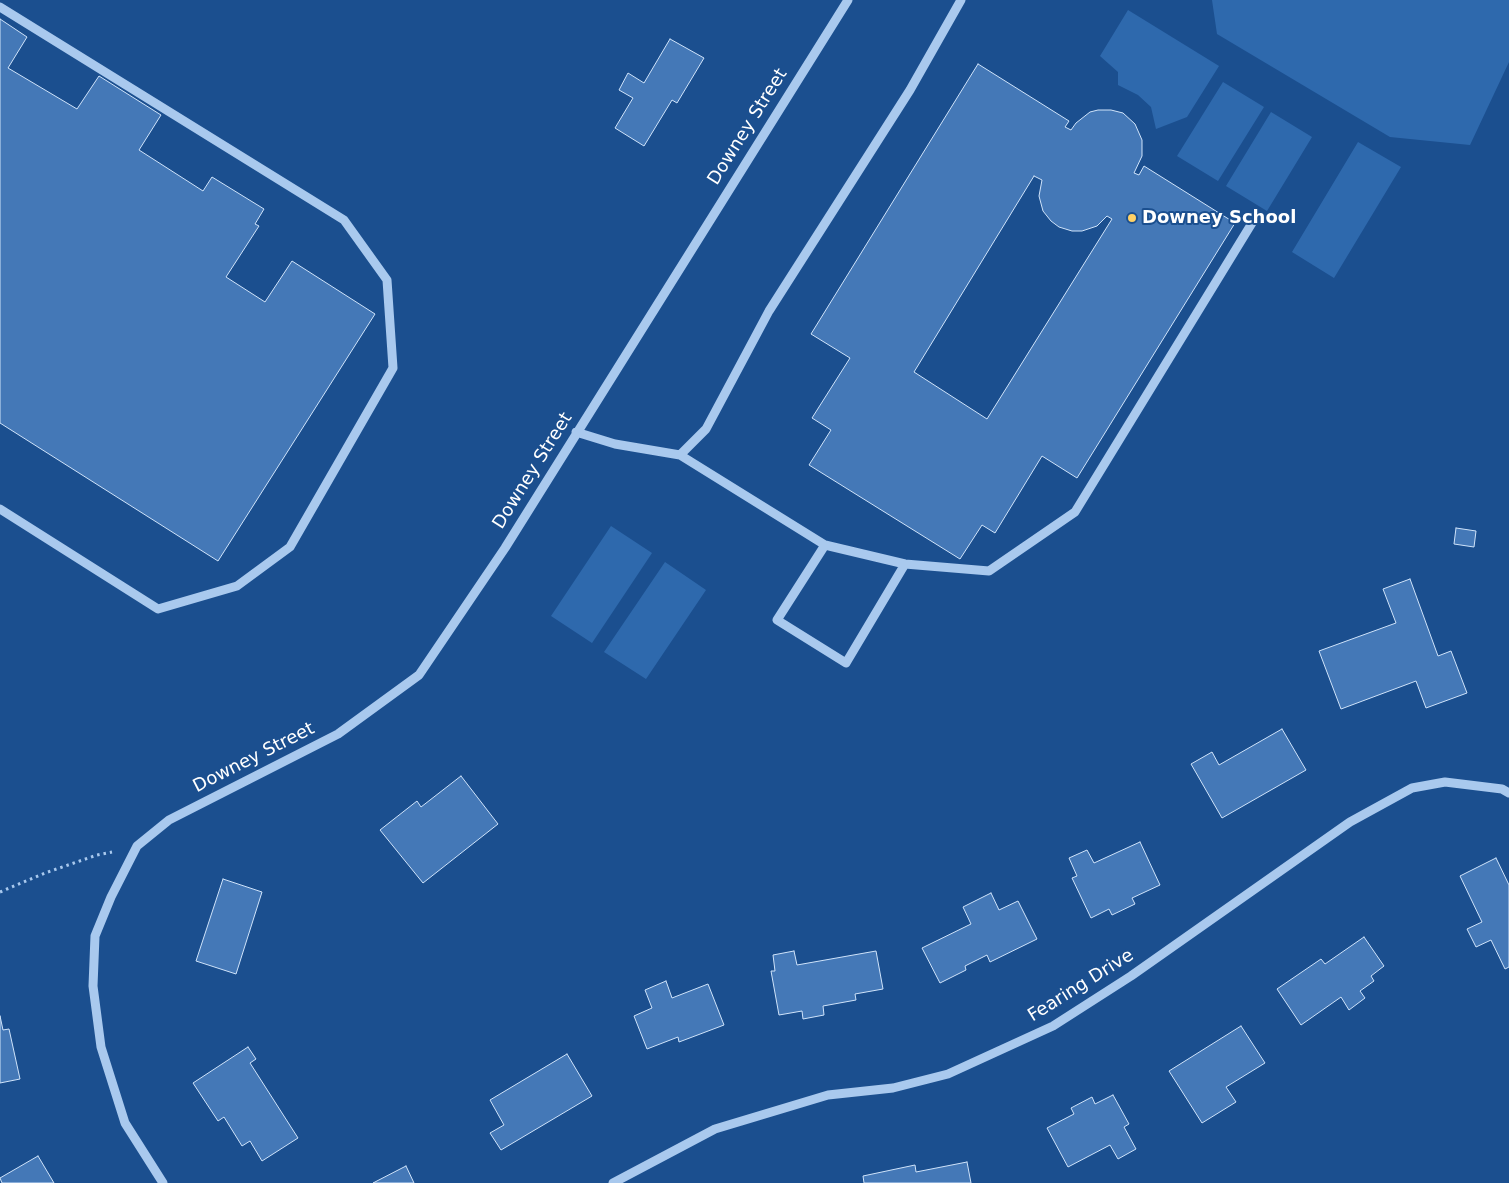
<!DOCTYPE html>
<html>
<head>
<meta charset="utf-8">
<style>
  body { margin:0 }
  canvas { display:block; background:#1b4f8f }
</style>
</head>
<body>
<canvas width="1509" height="1183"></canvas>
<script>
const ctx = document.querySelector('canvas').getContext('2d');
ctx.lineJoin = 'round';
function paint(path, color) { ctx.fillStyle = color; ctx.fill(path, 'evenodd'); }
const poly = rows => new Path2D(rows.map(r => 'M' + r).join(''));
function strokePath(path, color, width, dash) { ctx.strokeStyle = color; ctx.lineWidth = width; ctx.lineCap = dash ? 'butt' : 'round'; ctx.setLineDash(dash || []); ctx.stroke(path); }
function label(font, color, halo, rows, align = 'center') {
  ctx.font = font + ' "DejaVu Sans",sans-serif'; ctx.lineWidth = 4; ctx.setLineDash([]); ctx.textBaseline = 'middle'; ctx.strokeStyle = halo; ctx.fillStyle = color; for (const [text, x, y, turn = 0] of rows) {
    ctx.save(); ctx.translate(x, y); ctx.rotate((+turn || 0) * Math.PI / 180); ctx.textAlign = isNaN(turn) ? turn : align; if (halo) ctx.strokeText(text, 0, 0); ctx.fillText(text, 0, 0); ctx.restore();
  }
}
const green = poly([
  [1212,0,1509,0,1509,62,1470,145,1390,137,1217,34],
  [1128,10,1219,66,1187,117,1156,129,1151,107,1138,95,1118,85,1118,72,1100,56],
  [1223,82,1264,107,1218,181,1177,156],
  [1271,112,1312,137,1267,211,1226,186],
  [1358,142,1401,167,1334,278,1292,252],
  [611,526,652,553,592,643,551,616],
  [665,562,706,590,646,679,604,652]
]);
const building = poly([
  [0,19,27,37,8,68,77,109,99,76,161,115,139,150,203,191,212,177,264,209,255,224,259,226,226,277,265,302,292,261,375,314,218,561,0,423,0,19],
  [670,39,704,58,677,103,672,100,644,146,615,128,633,98,619,90,628,73,644,83,670,39],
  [978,64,1069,121,1065,127,1071,130,1076,123,1090,112,1098,110,1111,110,1123,113,1135,124,1142,140,1142,156,1134,173,1139,175,1144,166,1235,223,1077,478,1042,456,995,533,982,525,960,559,809,465,831,430,812,418,850,358,811,334,978,64],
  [1034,176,1042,180,1039,196,1043,211,1051,221,1059,227,1072,231,1082,231,1097,226,1107,216,1112,219,987,419,914,372,1034,176],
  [1456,528,1476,531,1474,547,1454,544,1456,528],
  [1410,579,1438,656,1451,651,1467,693,1426,708,1416,681,1341,709,1319,651,1396,623,1383,589,1410,579],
  [1282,729,1306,770,1222,818,1191,764,1212,752,1219,765,1282,729],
  [461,776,498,824,423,883,380,830,417,801,421,807,461,776],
  [1140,842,1160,885,1132,898,1135,904,1112,915,1109,909,1091,918,1072,878,1077,876,1069,858,1087,850,1094,863,1140,842],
  [1496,858,1509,885,1509,967,1505,969,1491,940,1476,947,1467,929,1482,922,1460,876,1496,858],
  [223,879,262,892,236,974,196,961,223,879],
  [991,893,999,910,1018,901,1037,939,990,962,987,955,965,966,966,970,940,983,922,948,971,924,963,907,991,893],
  [1364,937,1384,966,1371,976,1374,981,1360,991,1365,998,1349,1010,1341,997,1301,1025,1277,989,1321,959,1325,964,1364,937],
  [794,951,797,965,876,951,883,989,855,994,856,1000,823,1006,824,1015,803,1019,802,1011,779,1015,771,971,775,971,773,955,794,951],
  [666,981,672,998,708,984,724,1025,679,1042,678,1037,647,1049,634,1016,652,1008,645,990,666,981],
  [0,1016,3,1030,9,1029,20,1079,0,1083,0,1016],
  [1241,1026,1265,1063,1226,1087,1236,1102,1202,1123,1169,1071,1241,1026],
  [248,1047,256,1059,250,1063,298,1138,262,1161,250,1141,242,1146,224,1117,218,1121,193,1083,248,1047],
  [567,1054,592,1096,501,1150,490,1133,504,1125,490,1100,567,1054],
  [1113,1095,1129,1124,1124,1127,1136,1149,1118,1159,1110,1145,1068,1167,1047,1128,1074,1114,1071,1108,1092,1097,1095,1104,1113,1095],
  [38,1156,54,1183,2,1183,0,1178,38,1156],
  [967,1162,971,1183,864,1183,863,1176,915,1165,916,1172,967,1162],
  [406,1166,414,1183,373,1183,406,1166]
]);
const path = poly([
  [0,892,45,873,97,855,112,852]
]);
const minor = poly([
  [0,7,344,220,387,280,393,368,290,547,237,586,158,609,0,509],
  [576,432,615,444,680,455,706,429,769,311,910,90,961,0],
  [680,455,825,545,905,564,989,571,1075,512,1252,223],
  [825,545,777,620,846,663,905,564],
  [163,1183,125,1123,101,1047,93,986,95,936,111,897,137,846,169,820,338,734,419,675,505,548,848,0],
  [613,1183,715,1129,828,1095,893,1088,948,1074,1053,1026,1131,976,1350,822,1412,788,1445,782,1502,789,1509,793]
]);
const markers = [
  [1132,218,5,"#ffd166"]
];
const streetNames = [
  ["Downey Street",748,127,-58],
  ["Downey Street",533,471,-58],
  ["Downey Street",254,758,-27],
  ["Fearing Drive",1081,986,-32]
];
const poiNames = [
  ["Downey School",1142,218]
];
paint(green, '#2e69ad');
paint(building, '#4478b7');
strokePath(building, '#cfe3fa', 1);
strokePath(path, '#a9c9ee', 3, [2.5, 4]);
strokePath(minor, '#a9c9ee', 9);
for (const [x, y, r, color] of markers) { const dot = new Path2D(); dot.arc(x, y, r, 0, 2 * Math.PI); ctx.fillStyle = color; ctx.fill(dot); strokePath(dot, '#1b4f8f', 2); }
label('18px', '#fff', '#1b4f8f', streetNames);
label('bold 18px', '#fff', '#1b4f8f', poiNames, 'left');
</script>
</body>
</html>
